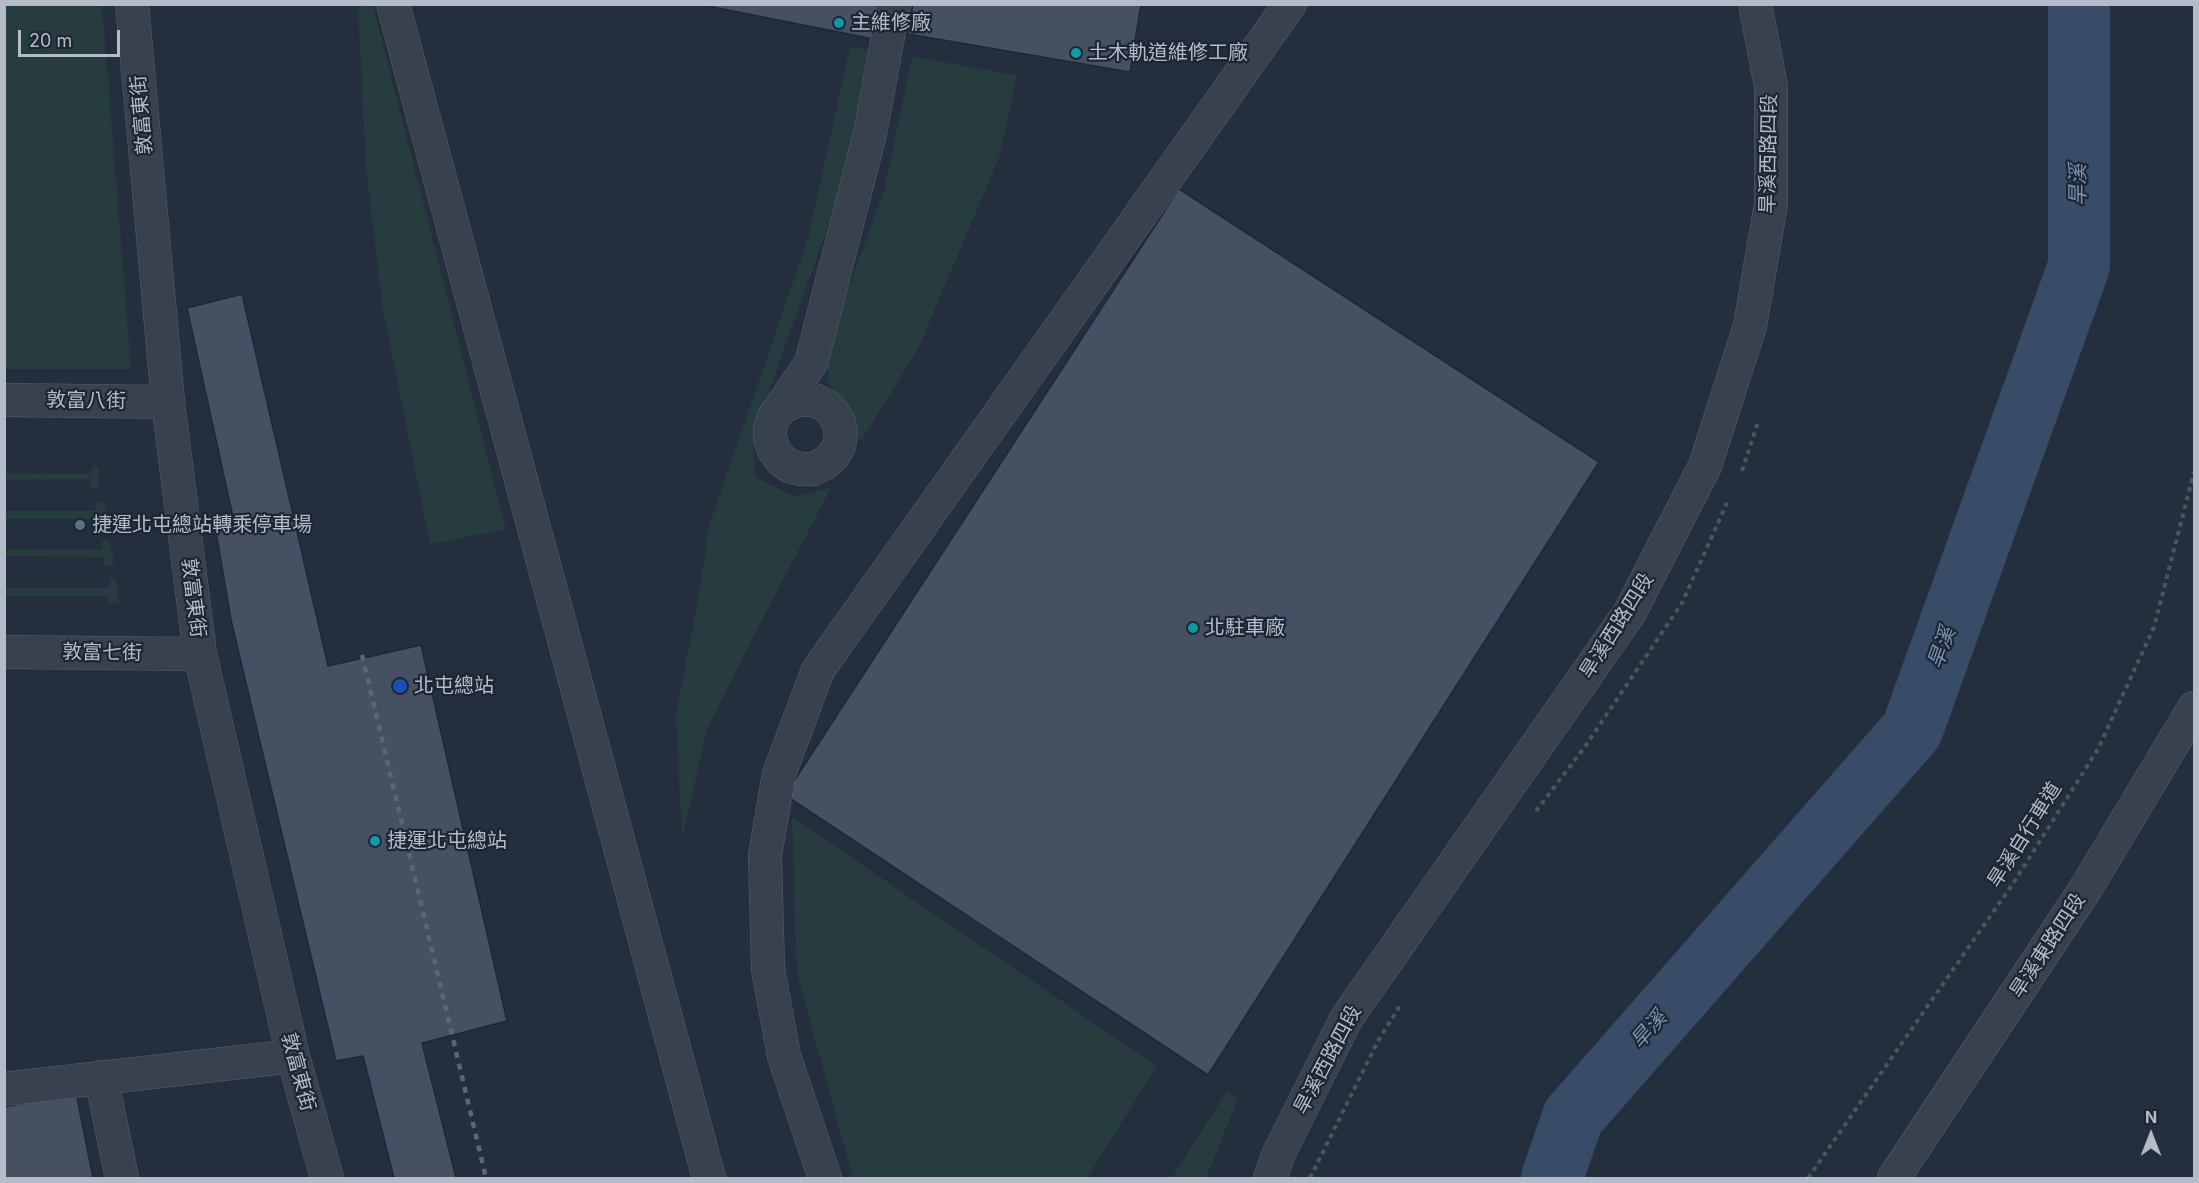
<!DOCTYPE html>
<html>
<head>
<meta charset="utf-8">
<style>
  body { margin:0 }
  #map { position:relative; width:2199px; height:1183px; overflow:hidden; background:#242f3e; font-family:Inter,sans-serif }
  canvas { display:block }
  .frame { position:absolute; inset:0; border:6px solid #b4bcc9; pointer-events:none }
  .north { position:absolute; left:2121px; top:1105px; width:60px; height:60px; -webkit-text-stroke:4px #1d2633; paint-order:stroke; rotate:0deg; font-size:16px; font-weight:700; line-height:24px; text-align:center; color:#b4bcc9 }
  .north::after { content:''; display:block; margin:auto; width:21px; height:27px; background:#b4bcc9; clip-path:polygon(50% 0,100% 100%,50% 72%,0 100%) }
  .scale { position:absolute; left:18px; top:30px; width:102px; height:27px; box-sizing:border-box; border:3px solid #b4bcc9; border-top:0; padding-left:8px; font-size:18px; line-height:21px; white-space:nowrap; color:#b4bcc9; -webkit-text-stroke:4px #1d2633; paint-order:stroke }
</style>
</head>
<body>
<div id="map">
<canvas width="2199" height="1183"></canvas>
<div class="frame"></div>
<div class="north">N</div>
<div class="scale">20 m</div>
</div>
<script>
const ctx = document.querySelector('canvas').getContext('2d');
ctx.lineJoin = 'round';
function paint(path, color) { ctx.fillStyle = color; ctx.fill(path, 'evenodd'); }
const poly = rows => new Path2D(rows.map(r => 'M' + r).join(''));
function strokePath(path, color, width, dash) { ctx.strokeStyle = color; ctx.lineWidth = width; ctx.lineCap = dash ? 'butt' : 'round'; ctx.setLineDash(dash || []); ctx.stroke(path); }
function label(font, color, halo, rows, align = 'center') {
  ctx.font = font + ' Inter,"Noto Sans TC",sans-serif'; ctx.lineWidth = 4.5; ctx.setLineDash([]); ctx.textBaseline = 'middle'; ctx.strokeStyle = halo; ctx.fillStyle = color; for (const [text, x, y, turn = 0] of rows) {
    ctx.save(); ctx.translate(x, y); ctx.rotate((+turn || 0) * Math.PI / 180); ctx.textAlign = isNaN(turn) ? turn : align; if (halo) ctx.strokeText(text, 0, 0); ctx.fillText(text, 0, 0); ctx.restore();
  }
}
const green = poly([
  [4,5,102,5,131,369,5,369],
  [358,5,373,5,506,529,430,544,382,304,366,167],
  [850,47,869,50,842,187,753,436,755,477,795,497,831,488,749,645,707,729,682,840,676,714,699,595,709,526,808,239],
  [912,57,1017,75,1000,155,918,349,861,441,845,417,828,380,827,346,884,191],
  [94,464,99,469,99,486,94,490,91,488,89,479,5,480,5,474,90,474],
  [99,501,104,502,107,515,107,526,103,529,98,527,95,519,5,519,5,511,95,511],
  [105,539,110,541,114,562,111,566,105,566,102,557,5,556,5,550,102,550,102,542],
  [111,577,117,582,119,603,109,604,108,596,5,596,5,588,109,588],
  [792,817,1157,1066,1087,1178,853,1178,797,973],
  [1227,1091,1238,1098,1206,1178,1172,1178]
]);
const river = poly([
  [1552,1178,1573,1117,1912,730,2079,266,2079,4]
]);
const building = poly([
  [698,4,890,4,884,41,698,4],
  [913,4,1141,4,1130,72,908,34,913,4],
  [1179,189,1599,462,1208,1075,785,795,1179,189],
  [242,294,328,666,421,645,507,1021,422,1043,456,1178,394,1178,363,1056,336,1061,231,620,216,531,235,526,187,308,242,294],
  [76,1093,93,1178,4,1178,4,1107,76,1093]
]);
const path = poly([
  [1742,471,1758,422],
  [1536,811,1584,748,1682,603,1727,503],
  [1310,1178,1378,1041,1401,1004],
  [1808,1178,2014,882,2098,749,2154,627,2194,472]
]);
const minor = poly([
  [132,4,168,402,200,654,293,1056,327,1178],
  [393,4,709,1178],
  [4,400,168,402],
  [781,408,797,400,814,400,825,405,833,413,839,423,841,435,839,446,833,456,824,464,813,469,801,469,790,466,781,460,774,450,770,439,770,428,774,417,811,363,870,134,894,4],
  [4,652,200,654],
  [101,1077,122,1178],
  [4,1089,293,1056],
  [825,1178,784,1056,768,969,765,855,779,774,818,670,1290,4],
  [1270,1178,1279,1153,1346,1019,1630,612,1705,466,1750,326,1771,204,1771,86,1755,4],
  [1894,1178,2086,888,2194,708]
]);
const rail = poly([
  [362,655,486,1178]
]);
const markers = [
  [839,23,6,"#0f9aa8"],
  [1076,53,6,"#0f9aa8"],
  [80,525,6,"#5c6f8a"],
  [1193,628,6,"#0f9aa8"],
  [400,686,8,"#1a4fb4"],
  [375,841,6,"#0f9aa8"]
];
const poiNames = [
  ["主維修廠",851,23],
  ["土木軌道維修工廠",1088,53],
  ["捷運北屯總站轉乘停車場",92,525],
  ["北駐車廠",1205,628],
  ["北屯總站",414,686],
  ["捷運北屯總站",387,841]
];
const streetNames = [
  ["敦富東街",142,115,-95],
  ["旱溪西路四段",1769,154,-89],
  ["敦富八街",86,401,1],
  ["敦富東街",193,598,83],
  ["旱溪西路四段",1617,626,-58],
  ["敦富七街",102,653,1],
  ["旱溪自行車道",2025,835,-58],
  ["旱溪東路四段",2048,946,-57],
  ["旱溪西路四段",1328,1060,-62],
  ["敦富東街",298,1072,75]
];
const waterNames = [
  ["旱溪",2079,185,-90],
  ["旱溪",1942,648,-70],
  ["旱溪",1649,1030,-49]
];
paint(green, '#263c3f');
strokePath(river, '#394c67', 62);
paint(building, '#455162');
strokePath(building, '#1f2835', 1.5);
strokePath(minor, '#565f6c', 34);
strokePath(path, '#44595c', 4, [4.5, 4.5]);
strokePath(minor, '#38414e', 33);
strokePath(rail, '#5a6575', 4.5, [6, 6]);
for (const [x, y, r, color] of markers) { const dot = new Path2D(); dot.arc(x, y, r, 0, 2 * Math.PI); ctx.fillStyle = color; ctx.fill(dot); strokePath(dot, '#1d2633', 2); }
label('20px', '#b4bcc9', '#1d2633', poiNames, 'left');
label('20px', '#b4bcc9', '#1d2633', streetNames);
label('italic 21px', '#7c92b1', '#1d2633', waterNames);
</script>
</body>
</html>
